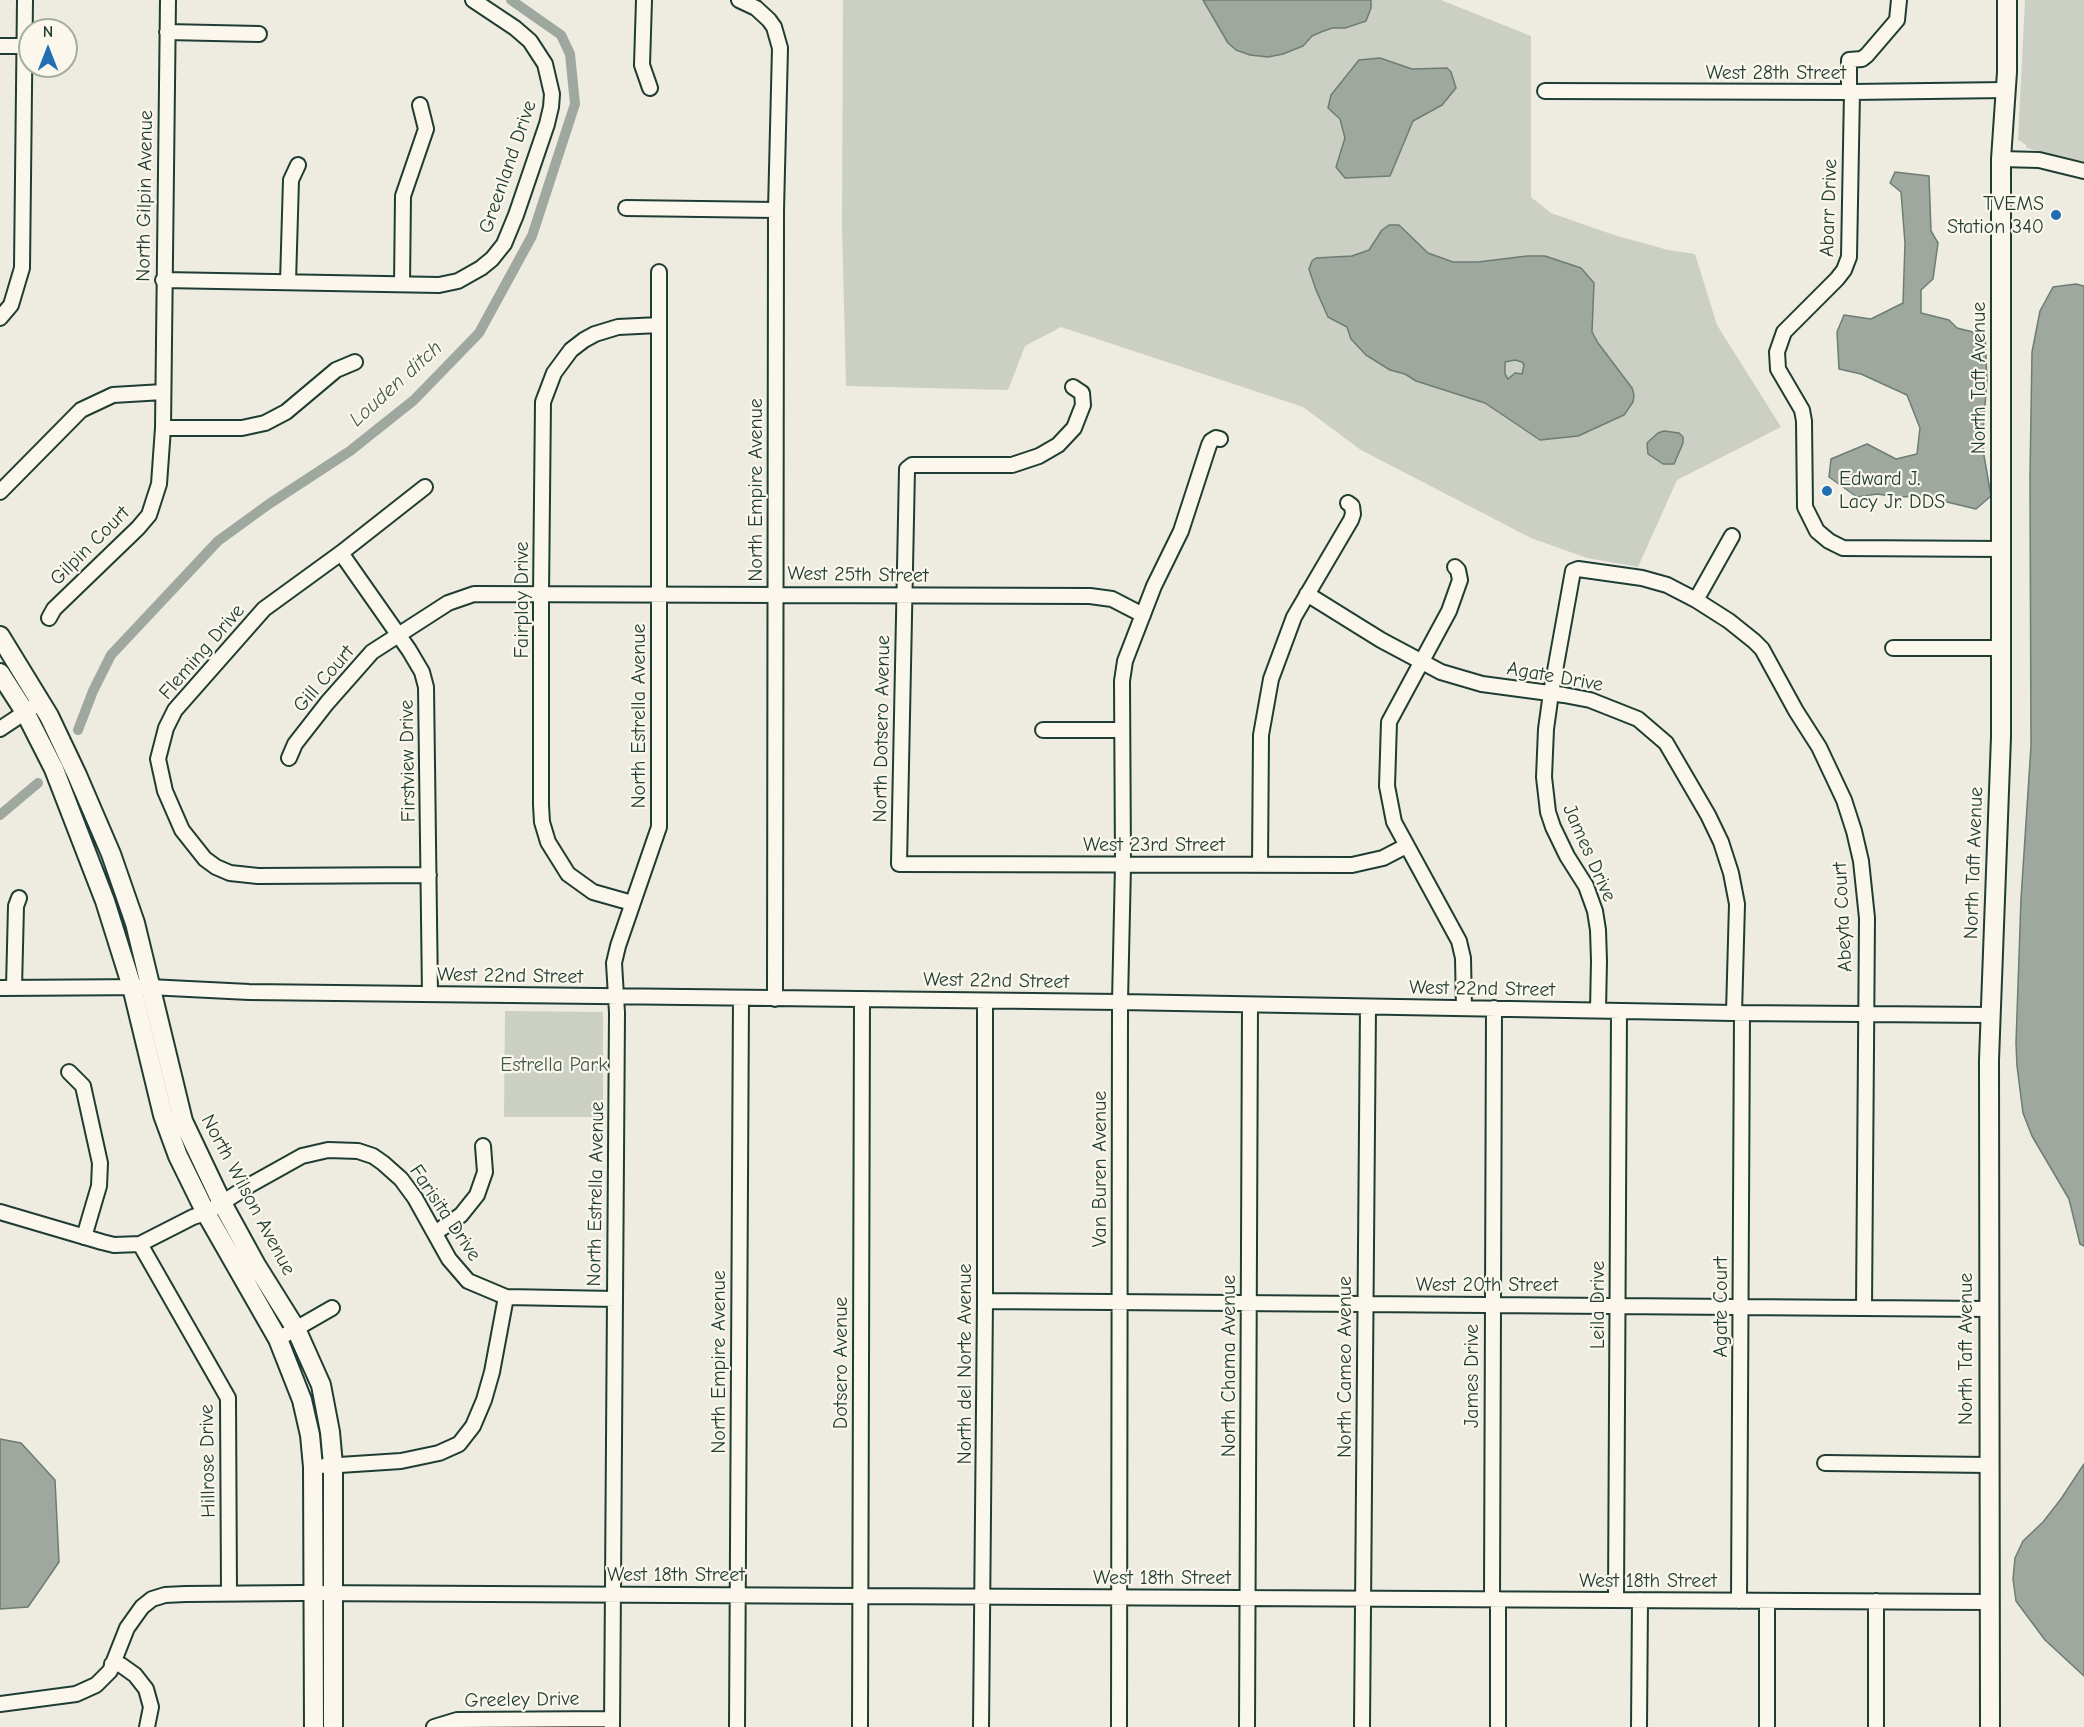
<!DOCTYPE html>
<html>
<head>
<meta charset="utf-8">
<style>
  body { margin:0 }
  #map { position:relative; width:2084px; height:1727px; overflow:hidden; background:#eeece1; font-family:"Comic Neue",sans-serif }
  canvas { display:block }
  .north { position:absolute; left:18px; top:18px; width:60px; height:60px; box-sizing:border-box; background:#fbf7ec; border:2px solid #a3ada2; border-radius:50%; rotate:0deg; font-size:16px; font-weight:700; line-height:24px; text-align:center; color:#1f3d34 }
  .north::after { content:''; display:block; margin:auto; width:21px; height:27px; background:#1f6fb2; clip-path:polygon(50% 0,100% 100%,50% 72%,0 100%) }
</style>
</head>
<body>
<div id="map">
<canvas width="2084" height="1727"></canvas>
<div class="north">N</div>
</div>
<script>
const ctx = document.querySelector('canvas').getContext('2d');
ctx.lineJoin = 'round';
function paint(path, color) { ctx.fillStyle = color; ctx.fill(path, 'evenodd'); }
const poly = rows => new Path2D(rows.map(r => 'M' + r).join(''));
function strokePath(path, color, width, dash) { ctx.strokeStyle = color; ctx.lineWidth = width; ctx.lineCap = dash ? 'butt' : 'round'; ctx.setLineDash(dash || []); ctx.stroke(path); }
function label(font, color, halo, rows, align = 'center') {
  ctx.font = font + ' "Comic Neue",sans-serif'; ctx.lineWidth = 4.5; ctx.setLineDash([]); ctx.textBaseline = 'middle'; ctx.strokeStyle = halo; ctx.fillStyle = color; for (const [text, x, y, turn = 0] of rows) {
    ctx.save(); ctx.translate(x, y); ctx.rotate((+turn || 0) * Math.PI / 180); ctx.textAlign = isNaN(turn) ? turn : align; if (halo) ctx.strokeText(text, 0, 0); ctx.fillText(text, 0, 0); ctx.restore();
  }
}
const green = poly([
  [843,0,1441,0,1531,36,1531,197,1551,213,1614,235,1668,250,1695,254,1717,325,1781,427,1677,480,1638,567,1587,558,1531,538,1361,450,1303,407,1061,327,1025,346,1008,390,846,386,842,226],
  [2025,0,2084,0,2084,162,2027,148,2025,144,2018,140],
  [505,1011,603,1012,603,1117,504,1117]
]);
const water = poly([
  [1203,0,1371,0,1371,8,1366,21,1345,28,1332,28,1321,32,1312,36,1303,46,1283,54,1268,57,1250,55,1236,50,1228,43,1203,0],
  [1380,58,1412,69,1447,68,1451,72,1456,88,1442,105,1413,121,1390,176,1345,178,1336,167,1345,138,1340,119,1328,108,1331,95,1359,60,1380,58],
  [1895,172,1929,176,1931,231,1938,243,1933,279,1921,290,1921,313,1949,320,1957,328,1985,335,1987,380,1982,444,1991,496,1976,509,1922,496,1898,497,1877,494,1857,497,1829,477,1831,459,1867,444,1896,459,1917,454,1920,428,1907,395,1861,374,1839,369,1837,332,1844,315,1871,319,1903,303,1905,243,1901,192,1890,183,1895,172],
  [1389,225,1399,225,1428,253,1453,262,1478,262,1527,256,1545,256,1581,268,1594,283,1592,332,1598,343,1632,388,1634,395,1633,402,1624,415,1578,436,1540,440,1485,403,1416,381,1405,374,1390,370,1366,355,1351,339,1347,327,1328,317,1316,290,1309,269,1312,261,1316,258,1352,256,1369,250,1382,230,1389,225],
  [1515,360,1522,362,1524,365,1522,374,1515,373,1508,379,1505,374,1505,362,1515,360],
  [2076,284,2084,286,2084,1246,2080,1244,2069,1199,2032,1136,2023,1113,2017,1066,2016,1043,2021,899,2031,746,2030,476,2032,352,2040,311,2053,287,2076,284],
  [1664,431,1679,433,1683,437,1683,443,1674,464,1663,464,1648,454,1647,443,1658,433,1664,431],
  [0,1439,21,1443,55,1480,59,1562,28,1607,0,1609,0,1439],
  [2084,1464,2084,1676,2045,1640,2016,1601,2013,1579,2015,1558,2023,1541,2043,1522,2061,1499,2084,1464]
]);
const canal = poly([
  [78,730,93,691,111,655,218,541,269,504,350,451,414,400,479,333,532,236,575,104,570,54,561,35,511,0],
  [0,815,38,783]
]);
const minor = poly([
  [644,0,642,65,650,88],
  [739,0,756,8,769,20,774,27,780,48,776,210,775,999],
  [167,32,259,34],
  [0,46,24,46],
  [1545,91,1852,92,2006,90],
  [1849,92,1849,60,1862,59,1867,55,1897,20,1899,0],
  [1852,92,1849,257,1844,270,1837,279,1784,332,1777,352,1778,369,1802,410,1804,421,1805,507,1817,531,1829,541,1843,548,2002,549],
  [2001,159,2039,160,2084,171],
  [626,208,776,210],
  [163,280,439,285,458,281,481,268,492,259,504,244,516,215,547,124,551,107,552,94,545,64,530,41,515,28,473,0],
  [288,282,291,180,298,165],
  [402,284,403,196,426,129,420,105],
  [0,318,11,305,22,268,25,0],
  [1073,387,1082,393,1083,405,1074,428,1058,445,1039,456,1012,465,912,465,907,469,899,864,1352,865,1383,858,1406,846],
  [163,428,242,428,265,423,286,412,336,370,355,362],
  [425,487,341,553,264,609,175,710,166,728,158,759,165,791,182,830,205,859,216,867,230,873,258,876,429,875],
  [0,492,81,410,113,395,163,392],
  [341,553,409,650,422,672,426,687,430,994],
  [1455,567,1458,570,1460,580,1449,611,1389,722,1387,786,1394,822,1459,941,1463,958,1464,1008],
  [1307,594,1381,640,1441,672,1482,684,1564,695,1590,700,1638,719,1666,743,1708,815,1721,842,1731,873,1737,904,1734,1013],
  [1696,600,1732,536],
  [49,618,54,609,138,528,149,515,159,484,163,428,168,0],
  [1893,648,2002,648],
  [0,729,33,707],
  [1043,730,1122,730],
  [289,758,295,744,327,703,372,652,448,603,474,594,1090,596,1112,599,1143,615],
  [1260,865,1261,735,1271,679,1294,617,1351,520,1353,514,1352,506,1348,503],
  [632,903,593,892,568,874,548,842,542,822,541,805,541,594,543,402,554,373,571,350,584,340,595,334,618,327,659,325],
  [0,988,149,987,249,992,1120,1002,1734,1013,1991,1015],
  [14,988,16,906,19,898],
  [1598,1010,1599,961,1598,930,1595,911,1586,886,1567,856,1553,827,1548,812,1544,777,1546,729,1551,693,1573,571,1578,569,1642,578,1667,585,1696,600,1729,621,1754,641,1762,649,1796,711,1819,747,1844,800,1854,831,1861,861,1867,918,1864,1308],
  [69,1072,83,1086,100,1163,99,1186,84,1237],
  [0,1212,102,1242,114,1245,140,1244,193,1217,206,1213,250,1185,302,1156,328,1150,358,1151,373,1156,383,1163,401,1179,415,1198,449,1259,468,1281,506,1297,615,1299],
  [435,1233,461,1215,477,1195,485,1172,483,1146],
  [140,1244,228,1398,229,1592],
  [985,1301,1988,1309],
  [278,1339,332,1308],
  [1825,1463,1989,1465],
  [324,1466,401,1461,439,1453,459,1444,473,1426,484,1400,492,1372,506,1297],
  [1492,1599,1494,1008],
  [1498,1599,1498,1727],
  [1616,1600,1619,1011],
  [1739,1601,1742,1013],
  [1767,1601,1767,1727],
  [1876,1601,1876,1727],
  [112,1664,121,1665,135,1675,146,1689,151,1707,147,1727],
  [0,1704,76,1694,96,1685,110,1671,127,1628,142,1607,152,1599,165,1595,185,1594,302,1593,1989,1602],
  [434,1727,457,1720,612,1719],
  [612,1727,617,1013,614,963,618,946,659,827,659,272],
  [737,1727,741,998],
  [860,1727,862,999],
  [981,1727,985,1301,985,1001],
  [1119,1727,1120,1002,1123,865,1122,681,1125,661,1154,586,1181,531,1209,445,1211,441,1216,438,1220,439],
  [1247,1727,1250,1005],
  [1362,1727,1368,1007],
  [1639,1727,1640,1600]
]);
const major = poly([
  [0,636,49,716,77,775,111,854,135,923,183,1121,222,1203,256,1265,296,1329,321,1385,330,1432,333,1465,333,1727],
  [0,673,25,712,54,769,105,901,132,987,163,1115,178,1156,206,1213,278,1339,302,1400,310,1435,313,1467,314,1727],
  [1990,1727,1989,1060,2001,737,2001,159,2007,72,2007,0]
]);
const markers = [
  [2056,215,6,"#1f6fb2"],
  [1827,491,6,"#1f6fb2"]
];
const streetNames = [
  ["West 28th Street",1776,73],
  ["Greenland Drive",508,167,-71],
  ["North Gilpin Avenue",145,196,-89],
  ["Abarr Drive",1829,208,-88],
  ["North Taft Avenue",1979,378,-90],
  ["North Empire Avenue",756,490,-90],
  ["Gilpin Court",90,546,-45],
  ["West 25th Street",858,575,1],
  ["Fairplay Drive",522,600,-90],
  ["Fleming Drive",202,652,-49],
  ["Agate Drive",1555,677,10],
  ["Gill Court",324,679,-49],
  ["North Estrella Avenue",639,716,-90],
  ["North Dotsero Avenue",882,729,-89],
  ["Firstview Drive",408,761,-91],
  ["West 23rd Street",1154,845],
  ["James Drive",1589,853,66],
  ["North Taft Avenue",1974,863,-88],
  ["Abeyta Court",1843,917,-93],
  ["West 22nd Street",510,976,1],
  ["West 22nd Street",996,981,1],
  ["West 22nd Street",1482,989,1],
  ["Van Buren Avenue",1100,1169,-90],
  ["North Estrella Avenue",596,1194,-89],
  ["North Wilson Avenue",248,1195,62],
  ["Farisita Drive",445,1213,56],
  ["West 20th Street",1487,1285],
  ["Leila Drive",1598,1305,-90],
  ["Agate Court",1721,1307,-90],
  ["North Taft Avenue",1966,1349,-90],
  ["North Empire Avenue",719,1362,-90],
  ["Dotsero Avenue",841,1363,-90],
  ["North del Norte Avenue",965,1364,-90],
  ["North Chama Avenue",1229,1366,-90],
  ["North Cameo Avenue",1345,1367,-90],
  ["James Drive",1472,1376,-90],
  ["Hillrose Drive",208,1461,-91],
  ["West 18th Street",676,1575],
  ["West 18th Street",1162,1578],
  ["West 18th Street",1648,1581],
  ["Greeley Drive",522,1700,-1]
];
const poiNames = [
  ["TVEMS",2044,204],
  ["Station 340",2044,227],
  ["Edward J.",1839,479,"left"],
  ["Lacy Jr. DDS",1839,502,"left"]
];
const parkNames = [
  ["Estrella Park",554,1065]
];
const waterNames = [
  ["Louden ditch",396,384,-42]
];
paint(green, '#cbcfc4');
paint(water, '#9fa89f');
strokePath(water, '#6c7d74', 1.5);
strokePath(canal, '#9fa89f', 10);
strokePath(minor, '#1f3d34', 18);
strokePath(major, '#1f3d34', 22);
strokePath(minor, '#fbf7ec', 14);
strokePath(major, '#fbf7ec', 18);
for (const [x, y, r, color] of markers) { const dot = new Path2D(); dot.arc(x, y, r, 0, 2 * Math.PI); ctx.fillStyle = color; ctx.fill(dot); strokePath(dot, '#fbf7ec', 2); }
label('20px', '#1f3d34', '#fbf7ec', streetNames);
label('20px', '#1f3d34', '#fbf7ec', poiNames, 'right');
label('20px', '#415a51', '#fbf7ec', parkNames);
label('italic 21px', '#455d54', '#fbf7ec', waterNames);
</script>
</body>
</html>
